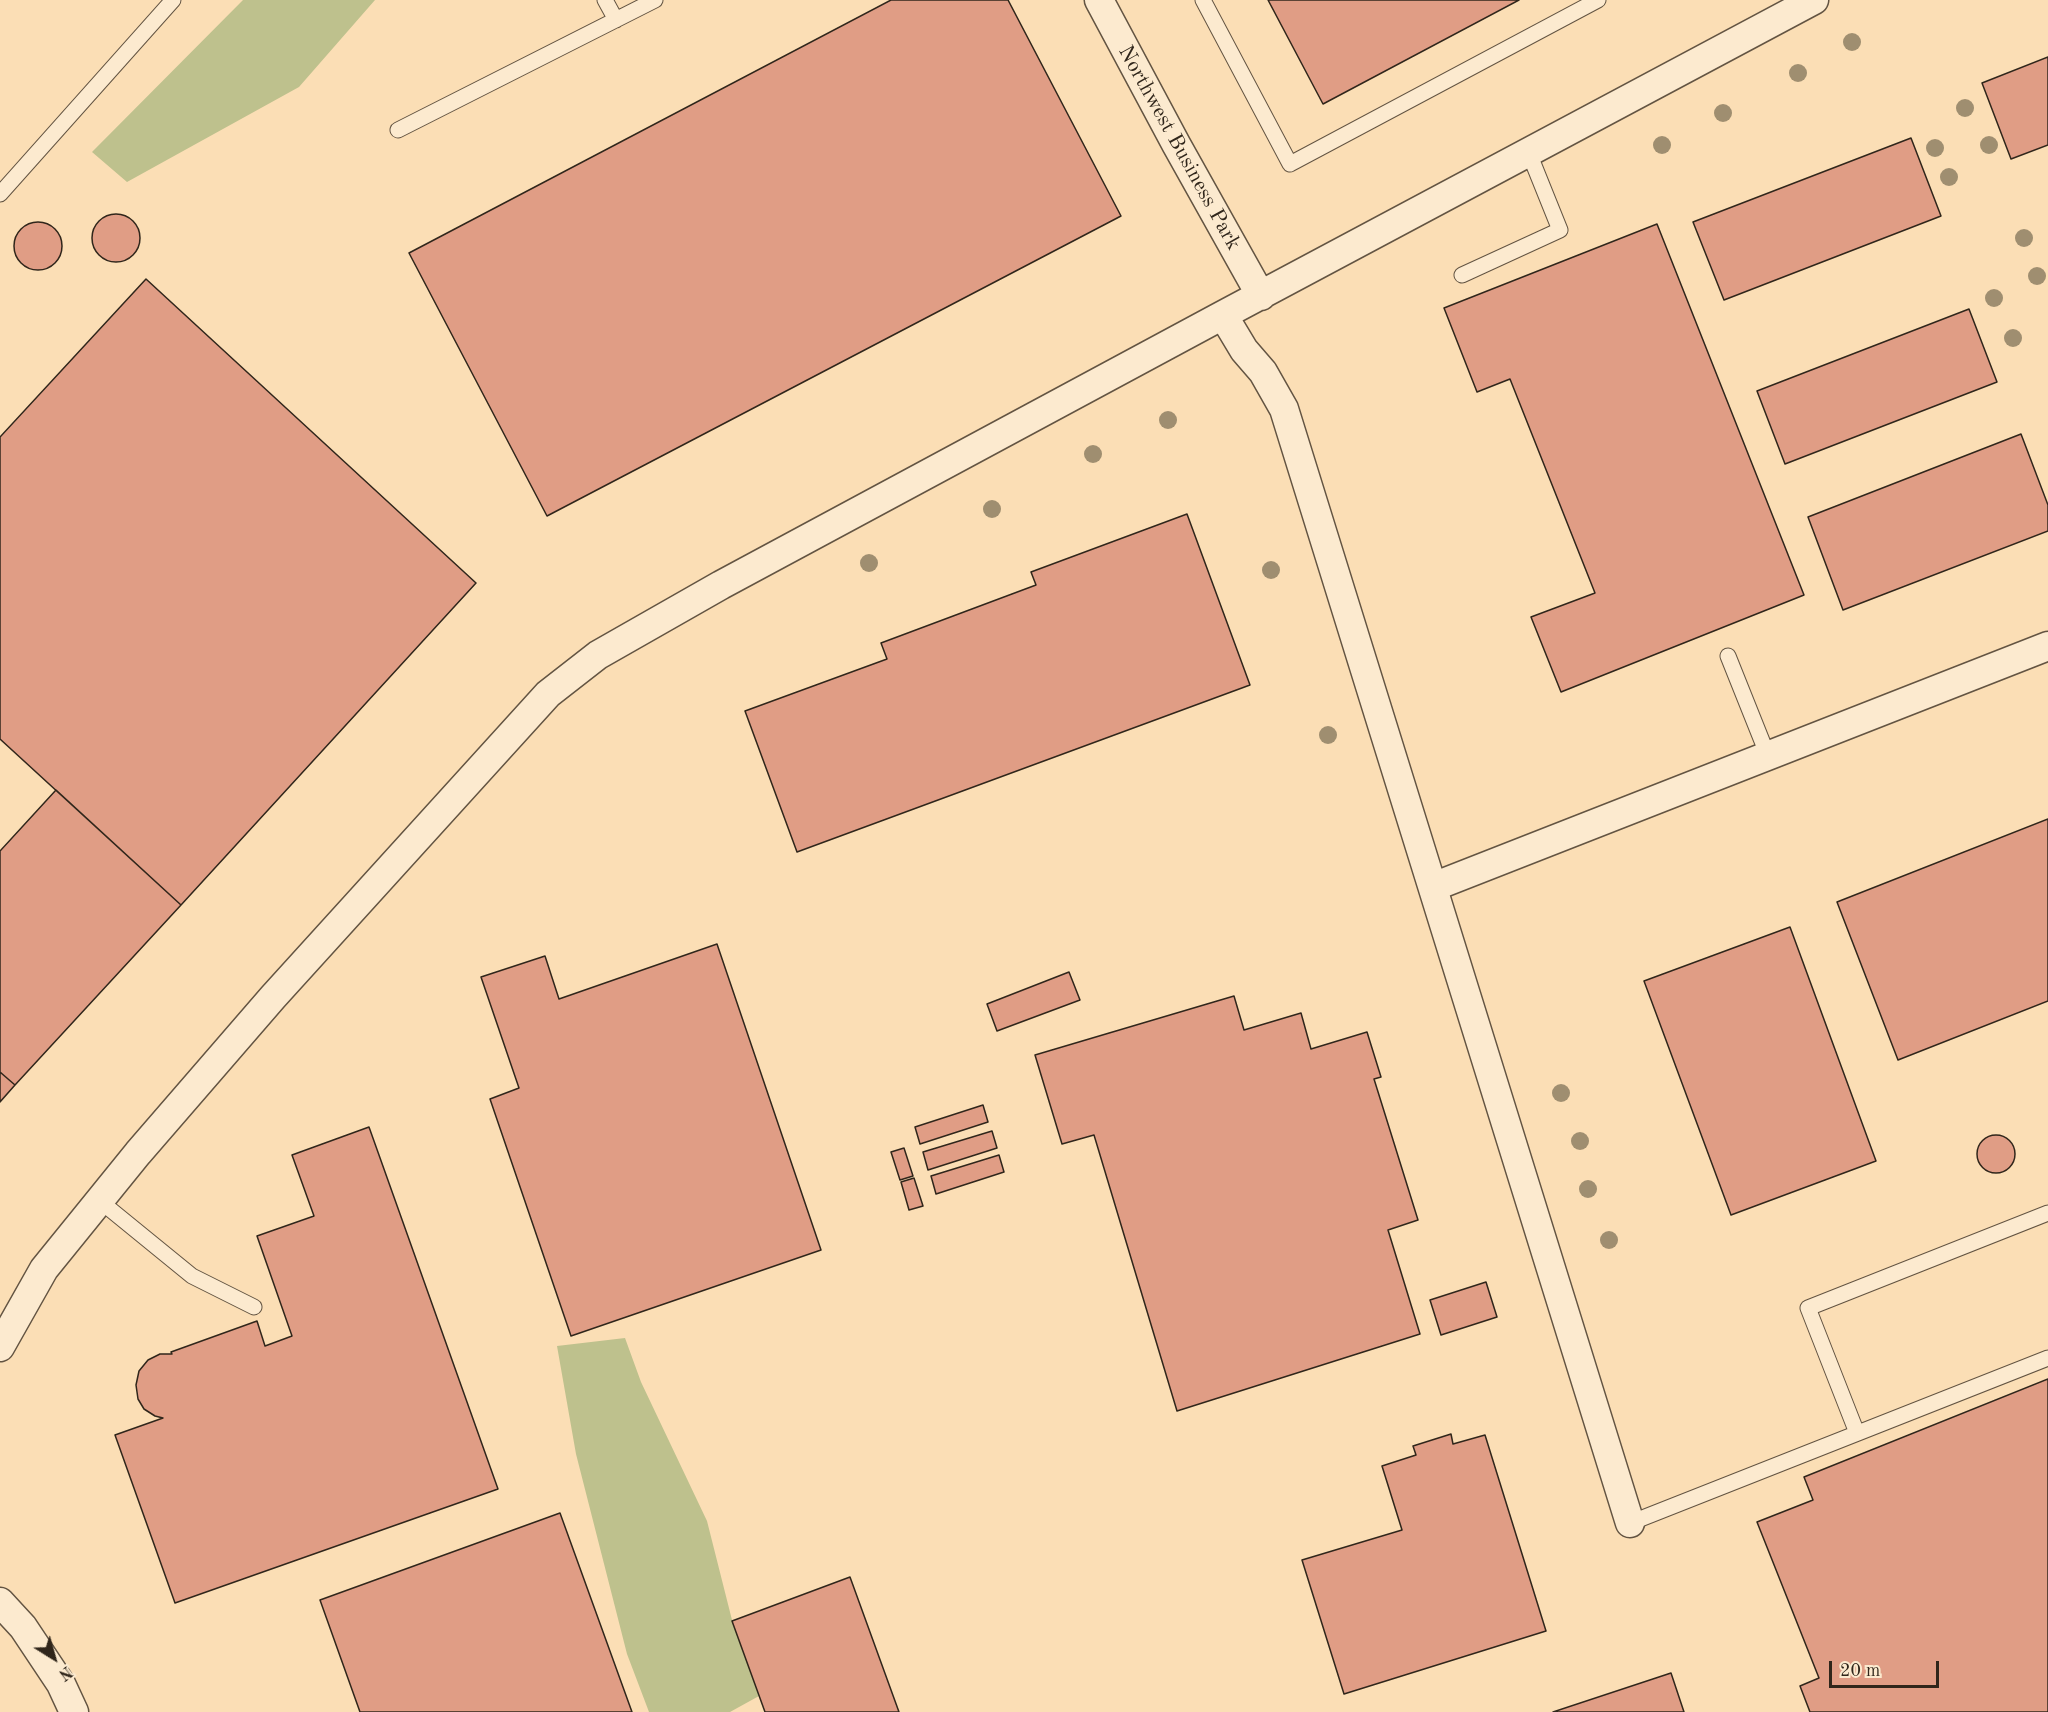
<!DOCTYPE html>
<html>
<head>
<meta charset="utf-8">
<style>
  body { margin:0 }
  #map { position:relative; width:2048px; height:1712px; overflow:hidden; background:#fbdeb5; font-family:"Old Standard TT",serif }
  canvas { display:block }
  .north { position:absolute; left:24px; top:1628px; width:60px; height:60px; -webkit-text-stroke:4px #fceacf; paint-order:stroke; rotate:143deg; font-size:16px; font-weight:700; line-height:24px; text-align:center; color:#30261b }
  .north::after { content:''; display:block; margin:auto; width:21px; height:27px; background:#30261b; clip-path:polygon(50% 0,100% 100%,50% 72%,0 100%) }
  .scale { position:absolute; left:1829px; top:1661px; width:110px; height:27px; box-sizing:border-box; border:3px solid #30261b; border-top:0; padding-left:8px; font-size:18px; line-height:21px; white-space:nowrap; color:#30261b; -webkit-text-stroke:4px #fceacf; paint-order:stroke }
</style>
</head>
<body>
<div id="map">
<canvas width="2048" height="1712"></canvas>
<div class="north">N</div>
<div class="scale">20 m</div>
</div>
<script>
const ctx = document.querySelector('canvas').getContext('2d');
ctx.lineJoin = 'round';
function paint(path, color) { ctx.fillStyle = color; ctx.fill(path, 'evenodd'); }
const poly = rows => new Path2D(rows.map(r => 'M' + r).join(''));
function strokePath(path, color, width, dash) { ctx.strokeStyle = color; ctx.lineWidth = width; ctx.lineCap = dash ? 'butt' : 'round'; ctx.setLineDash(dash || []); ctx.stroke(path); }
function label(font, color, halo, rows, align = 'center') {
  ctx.font = font + ' "Old Standard TT",serif'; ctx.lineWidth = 5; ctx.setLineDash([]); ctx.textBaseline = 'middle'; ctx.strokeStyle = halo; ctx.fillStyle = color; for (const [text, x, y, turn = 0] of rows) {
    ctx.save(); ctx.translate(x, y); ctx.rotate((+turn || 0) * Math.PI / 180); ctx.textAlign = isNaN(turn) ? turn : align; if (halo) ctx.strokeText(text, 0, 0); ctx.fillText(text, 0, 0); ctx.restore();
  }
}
const green = poly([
  [243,0,375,0,299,87,127,182,92,152],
  [625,1338,641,1382,707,1521,732,1620,759,1696,730,1712,649,1712,627,1654,576,1454,557,1346]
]);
const building = poly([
  [891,0,1008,0,1121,216,547,516,409,253,891,0],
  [1268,0,1519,0,1323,104,1268,0],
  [2048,57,2048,145,2011,159,1982,83,2048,57],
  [1911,138,1941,216,1724,300,1693,222,1911,138],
  '92 238a24 24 0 1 1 48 0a24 24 0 1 1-48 0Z',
  '14 246a24 24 0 1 1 48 0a24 24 0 1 1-48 0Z',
  [1657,224,1804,595,1561,692,1531,617,1595,593,1510,379,1477,392,1444,308,1657,224],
  [146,279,476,583,181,905,0,739,0,437,146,279],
  [1969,309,1997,382,1785,464,1757,391,1969,309],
  [2021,434,2048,505,2048,531,1843,610,1808,517,2021,434],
  [1187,514,1250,685,797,852,745,711,887,659,881,643,1036,585,1031,572,1187,514],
  [56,790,181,905,15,1085,0,1072,0,851,56,790],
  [2048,819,2048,1001,1898,1060,1837,902,2048,819],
  [1790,927,1876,1161,1731,1215,1644,981,1790,927],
  [717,944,821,1250,571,1336,490,1099,519,1088,481,977,545,956,559,999,717,944],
  [1069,972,1080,1000,997,1031,987,1004,1069,972],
  [1234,996,1244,1030,1301,1013,1311,1049,1367,1032,1381,1077,1374,1079,1418,1220,1388,1230,1420,1334,1177,1411,1094,1135,1062,1144,1035,1055,1234,996],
  [0,1072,15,1085,0,1102,0,1072],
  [983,1105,988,1122,920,1144,915,1127,983,1105],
  [369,1127,498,1489,175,1603,115,1435,163,1418,155,1416,144,1409,138,1399,136,1385,139,1371,148,1360,160,1354,172,1354,171,1352,257,1321,265,1346,292,1336,257,1236,314,1216,292,1155,369,1127],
  [992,1131,997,1148,928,1170,923,1152,992,1131],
  '1977 1154a19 19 0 1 1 38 0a19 19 0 1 1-38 0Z',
  [904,1148,913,1176,900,1180,891,1152,904,1148],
  [999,1155,1004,1172,936,1194,931,1176,999,1155],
  [914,1178,923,1206,909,1210,901,1182,914,1178],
  [1486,1282,1497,1317,1441,1335,1430,1300,1486,1282],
  [2048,1379,2048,1712,1810,1712,1800,1686,1819,1678,1757,1522,1813,1500,1804,1477,2048,1379],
  [1451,1434,1453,1444,1485,1435,1546,1631,1344,1694,1302,1560,1402,1530,1382,1466,1416,1455,1413,1446,1451,1434],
  [560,1513,632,1712,360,1712,320,1600,560,1513],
  [850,1577,899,1712,765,1712,732,1621,850,1577],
  [1671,1673,1684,1712,1553,1712,1671,1673]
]);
const service = poly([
  [605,0,616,20],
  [1203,0,1290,164,1598,0],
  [398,130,655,0],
  [0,194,173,0],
  [1462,275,1560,230,1529,153],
  [1728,656,1768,756],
  [100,1201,192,1276,254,1307],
  [1857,1433,1808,1308,2048,1213],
  [1630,1523,2048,1358]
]);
const minor = poly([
  [1099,0,1176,144,1261,296],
  [1223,315,1244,350,1263,372,1284,409,1630,1523],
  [1433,887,2048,646],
  [0,1347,44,1269,138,1153,273,997,548,694,598,655,721,585,1223,315,1814,0],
  [0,1602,23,1627,61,1684,74,1712]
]);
const trees = [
  [1852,42],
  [1798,73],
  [1965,108],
  [1723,113],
  [1662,145],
  [1989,145],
  [1935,148],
  [1949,177],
  [2024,238],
  [2037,276],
  [1994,298],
  [2013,338],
  [1168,420],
  [1093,454],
  [992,509],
  [869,563],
  [1271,570],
  [1328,735],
  [1561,1093],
  [1580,1141],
  [1588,1189],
  [1609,1240]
];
const streetNames = [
  ["Northwest Business Park",1179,148,61]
];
paint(green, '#bec18d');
paint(building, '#e09d85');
strokePath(building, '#30261b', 1.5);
strokePath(service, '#635442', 17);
strokePath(minor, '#635442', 31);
strokePath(service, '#fceacf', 15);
strokePath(minor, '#fceacf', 28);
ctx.fillStyle = '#9f8e70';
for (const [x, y] of trees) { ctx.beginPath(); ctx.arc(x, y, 9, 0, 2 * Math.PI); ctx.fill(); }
label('21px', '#30261b', '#fceacf', streetNames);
</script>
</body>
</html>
